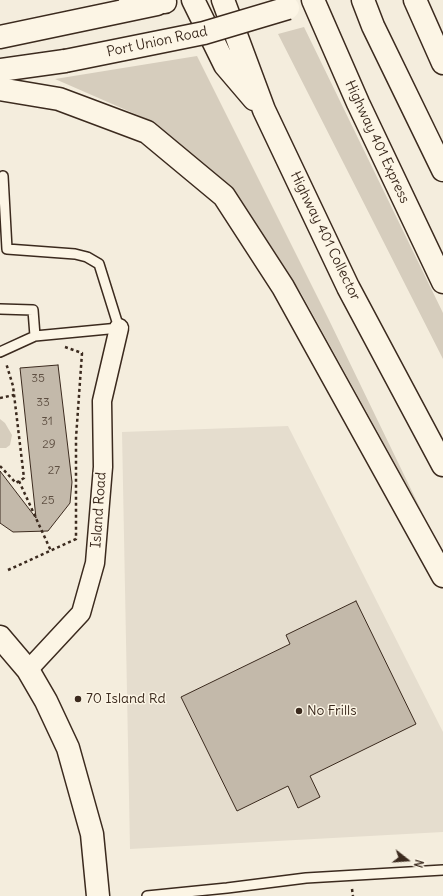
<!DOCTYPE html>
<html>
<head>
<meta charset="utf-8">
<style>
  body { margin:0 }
  #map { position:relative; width:443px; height:896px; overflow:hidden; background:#f4eddd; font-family:Delius,sans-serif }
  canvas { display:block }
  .north { position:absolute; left:387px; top:840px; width:40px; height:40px; -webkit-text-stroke:3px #fcf5e5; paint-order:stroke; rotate:107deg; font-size:11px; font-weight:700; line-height:16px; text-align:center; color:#3b2a1e }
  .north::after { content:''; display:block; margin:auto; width:14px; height:18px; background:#3b2a1e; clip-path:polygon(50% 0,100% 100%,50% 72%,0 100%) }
</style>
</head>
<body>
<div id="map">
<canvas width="443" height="896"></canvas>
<div class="north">N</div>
</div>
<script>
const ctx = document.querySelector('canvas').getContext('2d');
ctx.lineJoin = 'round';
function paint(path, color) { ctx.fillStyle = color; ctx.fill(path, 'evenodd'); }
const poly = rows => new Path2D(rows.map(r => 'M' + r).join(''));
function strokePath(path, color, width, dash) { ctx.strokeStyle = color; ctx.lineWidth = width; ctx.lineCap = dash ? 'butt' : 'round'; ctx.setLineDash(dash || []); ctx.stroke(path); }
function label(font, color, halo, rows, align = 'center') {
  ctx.font = font + ' Delius,sans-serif'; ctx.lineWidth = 3; ctx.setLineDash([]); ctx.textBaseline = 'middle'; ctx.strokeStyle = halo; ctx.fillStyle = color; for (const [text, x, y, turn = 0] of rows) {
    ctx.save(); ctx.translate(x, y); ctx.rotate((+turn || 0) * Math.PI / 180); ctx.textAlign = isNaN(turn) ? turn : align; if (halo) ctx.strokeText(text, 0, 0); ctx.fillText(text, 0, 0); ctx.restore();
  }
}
const built = poly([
  [288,426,443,732,443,832,130,849,122,432]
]);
const green = poly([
  [304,27,443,313,443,359,278,34],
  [197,56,329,320,423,514,301,293,232,190,149,120,55,79],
  [0,419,5,423,12,435,10,445,6,448,0,448]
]);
const building = poly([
  [58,365,72,482,70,503,48,531,13,532,0,523,0,471,36,518,20,368,58,365],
  [356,601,416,724,310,776,320,797,298,808,288,786,237,811,181,697,290,644,286,635,356,601]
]);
const path = poly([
  [0,398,14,395],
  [0,466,16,483,24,478,13,386,6,363],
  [19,481,51,551],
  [8,570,76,539,76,438,82,353,65,347],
  [352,889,353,896]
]);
const lane = poly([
  [0,309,33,310,35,336],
  [0,352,35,336,119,328,99,264,87,257,75,254,7,249,3,176],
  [147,896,227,888,306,878,443,870]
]);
const street = poly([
  [28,670,81,613,95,563,103,467,102,401,119,328]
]);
const secondary = poly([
  [0,37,157,4],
  [0,70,65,61],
  [0,637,28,670,46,701,68,748,92,834,98,896]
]);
const highway = poly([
  [130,0,165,2],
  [193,0,225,65,254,99],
  [223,0,264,110,348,287,443,465],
  [313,0,358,103,443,282],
  [363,0,373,26,443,170],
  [415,0,443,63],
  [0,89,59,99,147,132,224,196,283,287,443,576]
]);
const secondaryBridge = poly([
  [65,61,204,33,288,8]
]);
const markers = [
  [78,699,4,"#3b2a1e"],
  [299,711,4,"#3b2a1e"]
];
const numberNames = [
  ["35",38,379],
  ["33",43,403],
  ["31",47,422],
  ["29",49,445],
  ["27",54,471],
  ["25",48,501]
];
const streetNames = [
  ["Port Union Road",157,42,-12],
  ["Highway 401 Express",377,142,65],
  ["Highway 401 Collector",325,236,64],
  ["Island Road",99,510,-86]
];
const poiNames = [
  ["70 Island Rd",86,699],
  ["No Frills",307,711]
];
paint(built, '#e5ddce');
paint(green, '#d6cdbd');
paint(building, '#c3b9aa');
strokePath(building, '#3b2a1e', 1);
strokePath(lane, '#3b2a1e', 12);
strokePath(street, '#3b2a1e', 21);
strokePath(secondary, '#3b2a1e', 25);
strokePath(highway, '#3b2a1e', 25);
strokePath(path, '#3b2a1e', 2.5, [3, 3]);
strokePath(lane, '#fcf5e5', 9);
strokePath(street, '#fcf5e5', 18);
strokePath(secondary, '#fcf5e5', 22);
strokePath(highway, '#fcf5e5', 22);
strokePath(secondaryBridge, '#3b2a1e', 25, []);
strokePath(secondaryBridge, '#fcf5e5', 22);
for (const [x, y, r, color] of markers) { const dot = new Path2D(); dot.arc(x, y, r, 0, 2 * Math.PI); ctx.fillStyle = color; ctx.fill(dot); strokePath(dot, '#fcf5e5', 1.5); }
label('12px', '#5d4e41', null, numberNames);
label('14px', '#3b2a1e', '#fcf5e5', streetNames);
label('14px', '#3b2a1e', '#fcf5e5', poiNames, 'left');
</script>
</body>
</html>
